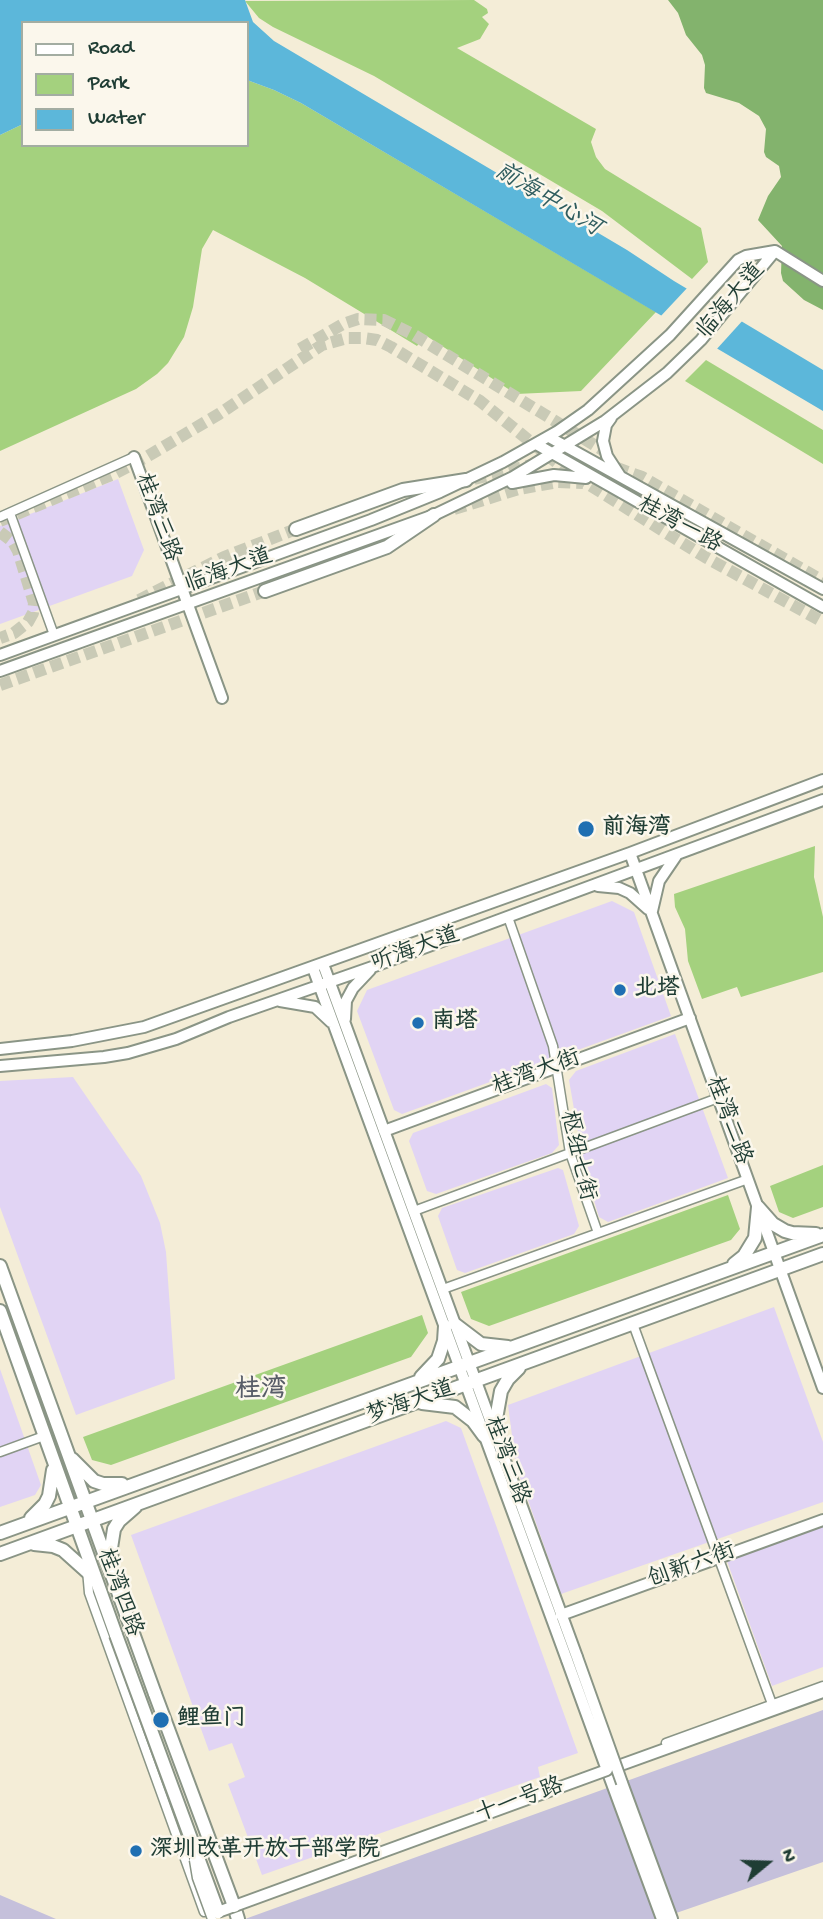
<!DOCTYPE html>
<html>
<head>
<meta charset="utf-8">
<style>
  body { margin:0 }
  #map { position:relative; width:823px; height:1919px; overflow:hidden; background:#f4edd7; font-family:"Gochi Hand",sans-serif }
  canvas { display:block }
  .legend { position:absolute; left:21px; top:21px; width:228px; height:126px; box-sizing:border-box; background:#fbf7ec; border:2px solid #a3ada2; margin:0; padding:9px 12px; list-style:none; font-size:21px; color:#1f3d34 }
  .legend li { display:flex; align-items:center; gap:14px; height:35px }
  .legend b { width:35px; border:2px solid #a3ada2 }
  .north { position:absolute; left:732px; top:1828px; width:70px; height:70px; -webkit-text-stroke:5px #fbf7ec; paint-order:stroke; rotate:71deg; font-size:19px; font-weight:700; line-height:28px; text-align:center; color:#1f3d34 }
  .north::after { content:''; display:block; margin:auto; width:24px; height:32px; background:#1f3d34; clip-path:polygon(50% 0,100% 100%,50% 72%,0 100%) }
</style>
</head>
<body>
<div id="map">
<canvas width="823" height="1919"></canvas>
<ul class="legend">
<li><b style="height:9px;background:#fff"></b>Road</li>
<li><b style="height:19px;background:#a4d17e"></b>Park</li>
<li><b style="height:19px;background:#5cb7da"></b>Water</li>
</ul>
<div class="north">N</div>
</div>
<script>
const ctx = document.querySelector('canvas').getContext('2d');
ctx.lineJoin = 'round';
function paint(path, color) { ctx.fillStyle = color; ctx.fill(path, 'evenodd'); }
const poly = rows => new Path2D(rows.map(r => 'M' + r).join(''));
function strokePath(path, color, width, dash) { ctx.strokeStyle = color; ctx.lineWidth = width; ctx.lineCap = dash ? 'butt' : 'round'; ctx.setLineDash(dash || []); ctx.stroke(path); }
function label(font, color, halo, rows, align = 'center') {
  ctx.font = font + ' "Gochi Hand","LXGW WenKai TC",sans-serif'; ctx.lineWidth = 5; ctx.setLineDash([]); ctx.textBaseline = 'middle'; ctx.strokeStyle = halo; ctx.fillStyle = color; for (const [text, x, y, turn = 0] of rows) {
    ctx.save(); ctx.translate(x, y); ctx.rotate((+turn || 0) * Math.PI / 180); ctx.textAlign = isNaN(turn) ? turn : align; if (halo) ctx.strokeText(text, 0, 0); ctx.fillText(text, 0, 0); ctx.restore();
  }
}
const built = poly([
  [118,479,144,550,132,576,0,624,0,526],
  [612,901,634,912,671,1016,402,1114,394,1110,357,1011,367,990],
  [675,1034,728,1178,608,1222,599,1217,584,1167,569,1080,576,1071],
  [73,1077,141,1176,160,1223,166,1252,175,1379,76,1415,0,1207,0,1081],
  [546,1084,552,1088,559,1145,552,1153,436,1194,427,1191,409,1141,413,1133],
  [558,1168,563,1170,579,1226,574,1234,465,1273,457,1270,438,1216,442,1208],
  [774,1307,823,1442,823,1502,561,1594,516,1466,508,1405],
  [0,1369,41,1485,35,1495,0,1507],
  [446,1421,461,1428,578,1753,538,1767,540,1777,262,1875,228,1784,245,1777,232,1743,209,1751,131,1535],
  [823,1526,823,1667,772,1686,727,1561]
]);
const industrial = poly([
  [823,1710,823,1862,659,1919,245,1919],
  [0,1895,56,1919,0,1919]
]);
const green = poly([
  [474,0,487,9,488,13,482,17,489,24,480,39,457,48,596,129,591,142,596,157,605,169,701,228,708,262,692,279,602,211,374,76,273,27,259,18,245,1],
  [247,80,274,90,301,103,656,312,581,391,516,394,425,335,417,346,305,278,213,230,202,249,193,307,184,337,168,363,157,374,136,389,0,451,0,135,23,124,23,145,247,145],
  [706,360,823,430,823,464,685,381],
  [815,846,814,877,823,917,823,972,741,997,737,987,702,999,688,961,685,929,675,907,674,894],
  [823,1165,823,1207,793,1218,779,1212,770,1186],
  [728,1195,740,1229,731,1240,489,1326,471,1319,461,1292],
  [422,1315,428,1333,411,1357,111,1465,92,1460,83,1437]
]);
const forest = poly([
  [668,0,823,0,823,310,804,300,783,281,781,273,782,246,758,220,768,196,781,177,779,166,766,157,764,152,766,129,759,116,739,103,706,93,704,88,705,65,702,55,686,35,678,13]
]);
const water = poly([
  [0,0,245,0,253,22,274,41,627,250,674,281,823,370,823,411,301,103,274,90,247,80,247,23,23,23,23,124,0,135]
]);
const pier = poly([
  [689,286,744,319,715,351,659,318]
]);
const primaryTunnel = poly([
  [300,349,343,324,358,319,384,320,414,335,614,457],
  [563,461,606,464,642,477,823,581],
  [474,479,535,464],
  [454,509,519,489,558,482,583,483],
  [0,521,116,473,148,456,219,414,322,345,347,338,363,338,377,340,391,347,480,401,567,471,705,557,823,622],
  [0,532,13,542,18,551,34,603,33,613,28,622,14,633,0,638],
  [139,600,224,557,296,529],
  [0,685,265,591]
]);
const street = poly([
  [10,513,54,635],
  [0,517,134,457],
  [508,917,553,1046,570,1153,598,1233],
  [414,1211,718,1098],
  [443,1289,748,1179],
  [633,1324,772,1704],
  [0,1452,44,1436],
  [87,1570,89,1593,204,1912,213,1908],
  [666,1743,823,1686]
]);
const secondary = poly([
  [775,251,823,281],
  [611,418,606,425,603,441,607,456,620,476],
  [549,437,823,589],
  [536,444,823,607],
  [134,457,222,698],
  [512,483,554,475,586,478],
  [0,655,371,520,440,492,503,462,558,431,588,410,670,335,738,260,746,256,775,251],
  [0,671,434,515,513,477,605,421,667,373,701,340,775,251],
  [630,853,823,1388],
  [598,886,619,888,630,893,648,909],
  [652,911,659,881,676,856],
  [323,964,577,1657],
  [313,968,567,1660],
  [280,1001,315,1007,331,1022],
  [345,1019,346,1001,353,988,370,970],
  [0,1049,72,1041,144,1027,630,853,823,780],
  [0,1066,104,1057,128,1053,176,1039,229,1017,375,966,823,800],
  [384,1131,690,1018],
  [561,1615,823,1520],
  [622,1783,672,1919],
  [662,1919,607,1770,823,1692]
]);
const primary = poly([
  [296,529,403,490,466,480],
  [265,591,387,547,434,515],
  [758,1207,773,1224,785,1231,792,1233,816,1234],
  [734,1264,744,1256,755,1238,758,1207],
  [0,1266,155,1694],
  [0,1311,116,1635],
  [456,1325,481,1344,508,1347],
  [421,1377,438,1359,444,1341,445,1326],
  [422,1403,455,1407,473,1421,484,1436],
  [494,1430,501,1391,508,1379,519,1368],
  [72,1459,94,1481,103,1484,122,1484],
  [31,1518,45,1504,49,1496,53,1470],
  [0,1533,823,1235],
  [34,1544,53,1546,63,1550,92,1576],
  [0,1554,823,1254],
  [112,1564,111,1548,114,1529,119,1521,135,1507],
  [234,1906,238,1919]
]);
const streetBridge = poly([
  [194,1860,197,1878,212,1919]
]);
const secondaryBridge = poly([
  [577,1657,622,1783],
  [218,1912,607,1770,567,1660]
]);
const primaryBridge = poly([
  [116,1635,218,1912],
  [155,1694,234,1906]
]);
const markers = [
  [586,829,9,"#1f6fb2"],
  [620,990,7,"#1f6fb2"],
  [418,1023,7,"#1f6fb2"],
  [161,1720,9,"#1f6fb2"],
  [136,1851,7,"#1f6fb2"]
];
const streetNames = [
  ["临海大道",732,302,-50],
  ["桂湾三路",156,518,70],
  ["桂湾一路",679,526,29],
  ["临海大道",229,572,-20],
  ["听海大道",416,951,-20],
  ["桂湾大街",537,1074,-20],
  ["桂湾二路",727,1121,70],
  ["枢纽七街",576,1156,77],
  ["梦海大道",411,1404,-19],
  ["桂湾三路",505,1461,70],
  ["创新六街",692,1567,-20],
  ["桂湾四路",118,1593,70],
  ["十一号路",520,1802,-20]
];
const poiNames = [
  ["前海湾",602,829],
  ["北塔",634,990],
  ["南塔",432,1023],
  ["鲤鱼门",177,1720],
  ["深圳改革开放干部学院",150,1851]
];
const waterNames = [
  ["前海中心河",547,201,31]
];
const quarterNames = [
  ["桂湾",261,1392]
];
paint(built, '#e1d4f4');
paint(industrial, '#c5c0db');
paint(green, '#a4d17e');
paint(forest, '#83b36d');
paint(water, '#5cb7da');
paint(pier, '#f4edd7');
strokePath(primaryTunnel, '#c9cab6', 12, [12, 6]);
strokePath(street, '#8a9586', 11);
strokePath(secondary, '#8a9586', 14);
strokePath(primary, '#8a9586', 16);
strokePath(street, '#fff', 8);
strokePath(secondary, '#fff', 10);
strokePath(primary, '#fff', 12);
strokePath(streetBridge, '#8a9586', 11, []);
strokePath(secondaryBridge, '#8a9586', 14, []);
strokePath(primaryBridge, '#8a9586', 16, []);
strokePath(streetBridge, '#fff', 8);
strokePath(secondaryBridge, '#fff', 10);
strokePath(primaryBridge, '#fff', 12);
for (const [x, y, r, color] of markers) { const dot = new Path2D(); dot.arc(x, y, r, 0, 2 * Math.PI); ctx.fillStyle = color; ctx.fill(dot); strokePath(dot, '#fbf7ec', 2.5); }
label('23px', '#1f3d34', '#fbf7ec', streetNames);
label('bold 23px', '#1f3d34', '#fbf7ec', poiNames, 'left');
label('italic 24px', '#2e5c5e', '#fbf7ec', waterNames);
label('bold 26px', '#585d68', '#fbf7ec', quarterNames);
</script>
</body>
</html>
